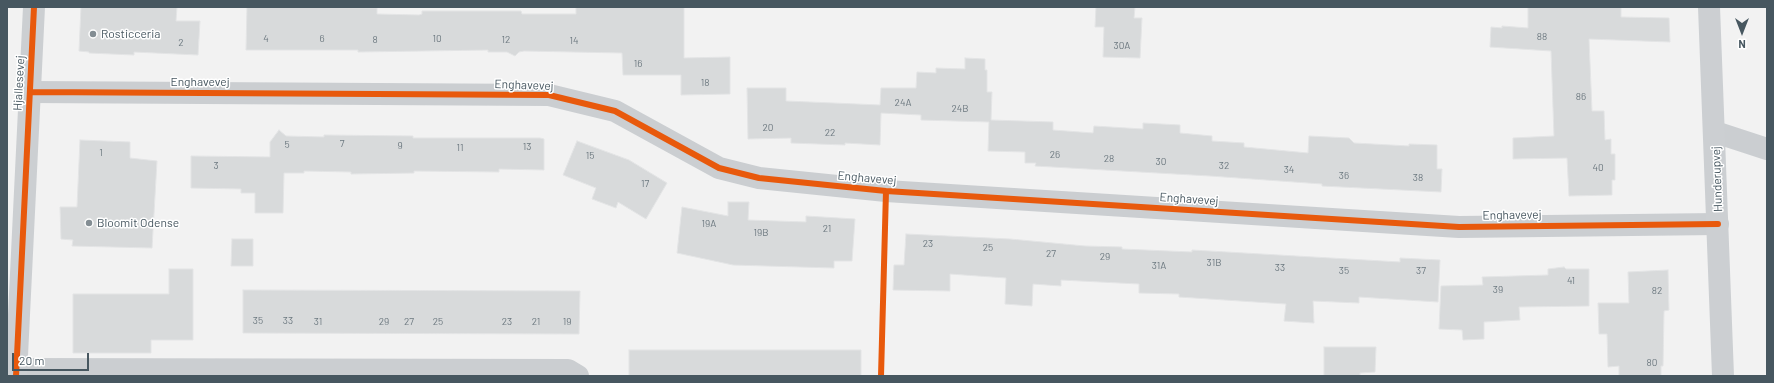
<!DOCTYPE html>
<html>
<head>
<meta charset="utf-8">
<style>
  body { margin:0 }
  #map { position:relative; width:1774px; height:383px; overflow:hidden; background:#f2f2f2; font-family:Barlow,sans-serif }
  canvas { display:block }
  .frame { position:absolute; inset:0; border:8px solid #475760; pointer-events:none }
  .north { position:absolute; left:1722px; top:12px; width:40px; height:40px; -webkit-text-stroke:3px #fff; paint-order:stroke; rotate:180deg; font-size:11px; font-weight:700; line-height:16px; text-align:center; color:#475760 }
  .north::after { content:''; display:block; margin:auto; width:14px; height:18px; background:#475760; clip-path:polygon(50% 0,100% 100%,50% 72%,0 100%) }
  .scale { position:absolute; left:12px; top:353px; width:77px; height:18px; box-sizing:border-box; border:2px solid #475760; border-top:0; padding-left:5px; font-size:12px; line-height:14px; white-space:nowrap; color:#475760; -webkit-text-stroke:3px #fff; paint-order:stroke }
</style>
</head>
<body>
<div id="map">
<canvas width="1774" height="383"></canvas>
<div class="frame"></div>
<div class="north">N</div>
<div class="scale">20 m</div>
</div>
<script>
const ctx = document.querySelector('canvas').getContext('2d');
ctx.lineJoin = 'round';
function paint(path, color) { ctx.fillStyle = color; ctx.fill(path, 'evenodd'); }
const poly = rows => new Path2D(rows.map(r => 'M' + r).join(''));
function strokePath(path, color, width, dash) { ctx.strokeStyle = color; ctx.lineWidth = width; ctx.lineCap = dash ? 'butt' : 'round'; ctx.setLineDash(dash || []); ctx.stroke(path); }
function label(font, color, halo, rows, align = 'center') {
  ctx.font = font + ' Barlow,sans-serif'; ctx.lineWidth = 3; ctx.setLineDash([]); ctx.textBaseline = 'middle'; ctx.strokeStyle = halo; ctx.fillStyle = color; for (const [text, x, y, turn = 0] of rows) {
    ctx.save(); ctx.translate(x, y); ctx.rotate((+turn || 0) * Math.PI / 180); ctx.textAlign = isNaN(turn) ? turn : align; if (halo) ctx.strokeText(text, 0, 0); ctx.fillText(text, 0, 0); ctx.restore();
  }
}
const building = poly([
  [81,7,177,7,176,21,200,21,198,55,134,52,134,55,89,53,89,52,79,51,81,7],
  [247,7,377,8,377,14,419,15,422,14,422,11,521,11,522,14,576,14,576,7,684,7,684,58,730,57,730,94,681,95,681,75,623,75,622,53,524,51,519,52,515,56,507,52,488,52,488,50,358,52,358,50,246,50,247,7],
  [1096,7,1135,7,1134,18,1142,18,1140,58,1103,57,1104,27,1095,27,1096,7],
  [1528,7,1621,7,1621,17,1669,18,1670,42,1589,39,1592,111,1604,111,1605,140,1611,139,1611,154,1615,154,1615,180,1612,180,1612,195,1569,196,1567,158,1513,159,1513,138,1554,136,1551,51,1490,47,1491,27,1502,28,1502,26,1528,28,1528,7],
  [965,58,985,59,985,70,987,70,987,92,992,92,991,120,1053,122,1053,130,1093,133,1094,126,1143,129,1143,123,1180,125,1180,133,1212,136,1212,141,1244,143,1244,147,1308,153,1309,136,1349,138,1354,143,1409,146,1409,144,1437,145,1437,169,1442,169,1441,192,1322,186,1322,184,1210,176,1035,166,1036,163,1025,163,1025,152,988,151,989,122,921,120,921,115,881,113,880,145,845,143,845,145,791,143,791,138,748,139,747,88,786,88,786,101,880,105,881,88,916,88,917,72,936,73,936,68,965,69,965,58],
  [279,130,286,136,324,137,324,135,413,136,413,138,540,138,544,139,544,170,499,169,499,172,414,171,414,173,351,174,351,172,304,171,304,173,284,173,283,213,255,213,255,193,241,193,241,189,191,188,191,156,270,157,270,142,279,130],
  [80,140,130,142,130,158,157,161,152,248,72,246,73,240,61,239,60,207,77,207,80,140],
  [577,141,629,160,667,183,646,219,618,202,616,208,592,199,596,188,563,175,577,141],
  [728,202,749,202,748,220,806,222,806,216,855,219,852,261,834,261,834,268,733,265,677,253,682,207,728,216,728,202],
  [906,234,1010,239,1085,246,1122,247,1122,249,1192,252,1192,250,1400,262,1400,258,1440,260,1438,302,1359,297,1359,303,1313,301,1314,323,1284,321,1286,304,1179,297,1179,294,1139,293,1139,284,1061,280,1061,286,1033,284,1032,306,1005,304,1006,278,950,274,950,291,893,290,894,265,904,265,906,234],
  [232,239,253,239,253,266,231,266,232,239],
  [1564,267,1566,269,1589,269,1589,306,1519,307,1520,320,1484,322,1484,339,1463,340,1462,330,1439,329,1441,286,1483,285,1482,277,1548,275,1548,269,1564,267],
  [169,269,193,269,193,340,151,340,151,353,73,353,73,294,169,294,169,269],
  [1668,270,1669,310,1664,311,1663,366,1661,366,1661,376,1619,376,1619,366,1608,367,1607,334,1599,334,1598,303,1629,303,1628,272,1668,270],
  [243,290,580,291,579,334,243,333,243,290],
  [1324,347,1376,347,1375,372,1360,373,1360,376,1324,376,1324,347],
  [629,350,861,350,861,376,629,376,629,350]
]);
const street = poly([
  [30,92,549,95,615,111,719,168,759,178,886,191,1459,227,1718,224],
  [1715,132,1767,149],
  [16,369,568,370,578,376]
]);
const secondary = poly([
  [1709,7,1723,376],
  [16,376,34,7]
]);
const cycleway = poly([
  [30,92,549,95,615,111,719,168,759,178,886,191,1459,227,1718,224],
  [16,376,34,7],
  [881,376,886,191]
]);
const markers = [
  [93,34,4,"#838d93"],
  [89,223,4,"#838d93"]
];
const numberNames = [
  ["88",1542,37],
  ["4",266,39],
  ["6",322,39],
  ["10",437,39],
  ["8",375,40],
  ["12",506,40],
  ["14",574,41],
  ["2",181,43],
  ["30A",1122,46],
  ["16",638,64],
  ["18",705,83],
  ["86",1581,97],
  ["24A",903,103],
  ["24B",960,109],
  ["20",768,128],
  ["22",830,133],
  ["7",342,144],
  ["5",287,145],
  ["9",400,146],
  ["13",527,147],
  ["11",460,148],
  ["1",101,153],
  ["26",1055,155],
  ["15",590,156],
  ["28",1109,159],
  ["30",1161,162],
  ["3",216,166],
  ["32",1224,166],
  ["40",1598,168],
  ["34",1289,170],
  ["36",1344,176],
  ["38",1418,178],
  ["17",645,184],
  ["19A",709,224],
  ["21",827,229],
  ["19B",761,233],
  ["23",928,244],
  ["25",988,248],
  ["27",1051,254],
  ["29",1105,257],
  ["31B",1214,263],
  ["31A",1159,266],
  ["33",1280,268],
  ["35",1344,271],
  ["37",1421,271],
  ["41",1571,281],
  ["39",1498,290],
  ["82",1657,291],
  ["35",258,321],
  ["33",288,321],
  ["31",318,322],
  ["29",384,322],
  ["27",409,322],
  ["25",438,322],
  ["23",507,322],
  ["21",536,322],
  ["19",567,322],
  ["80",1652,363]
];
const poiNames = [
  ["Rosticceria",101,34],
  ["Bloomit Odense",97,223]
];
const streetNames = [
  ["Enghavevej",200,82],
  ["Hjallesevej",19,83,-87],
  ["Enghavevej",524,85,2],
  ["Enghavevej",867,178,5],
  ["Hunderupvej",1717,179,-92],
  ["Enghavevej",1189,199,4],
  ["Enghavevej",1512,215,-1]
];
paint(building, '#d8dadb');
strokePath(building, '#e3e4e5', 1);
strokePath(street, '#cbced1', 22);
strokePath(secondary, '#cccfd2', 22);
strokePath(cycleway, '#e8590c', 6);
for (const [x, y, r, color] of markers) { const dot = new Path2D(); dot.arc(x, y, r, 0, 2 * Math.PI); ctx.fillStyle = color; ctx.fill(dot); strokePath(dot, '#fff', 1.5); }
label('10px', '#6d7980', null, numberNames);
label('12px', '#475760', '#fff', poiNames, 'left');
label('12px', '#475760', '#fff', streetNames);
</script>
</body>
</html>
